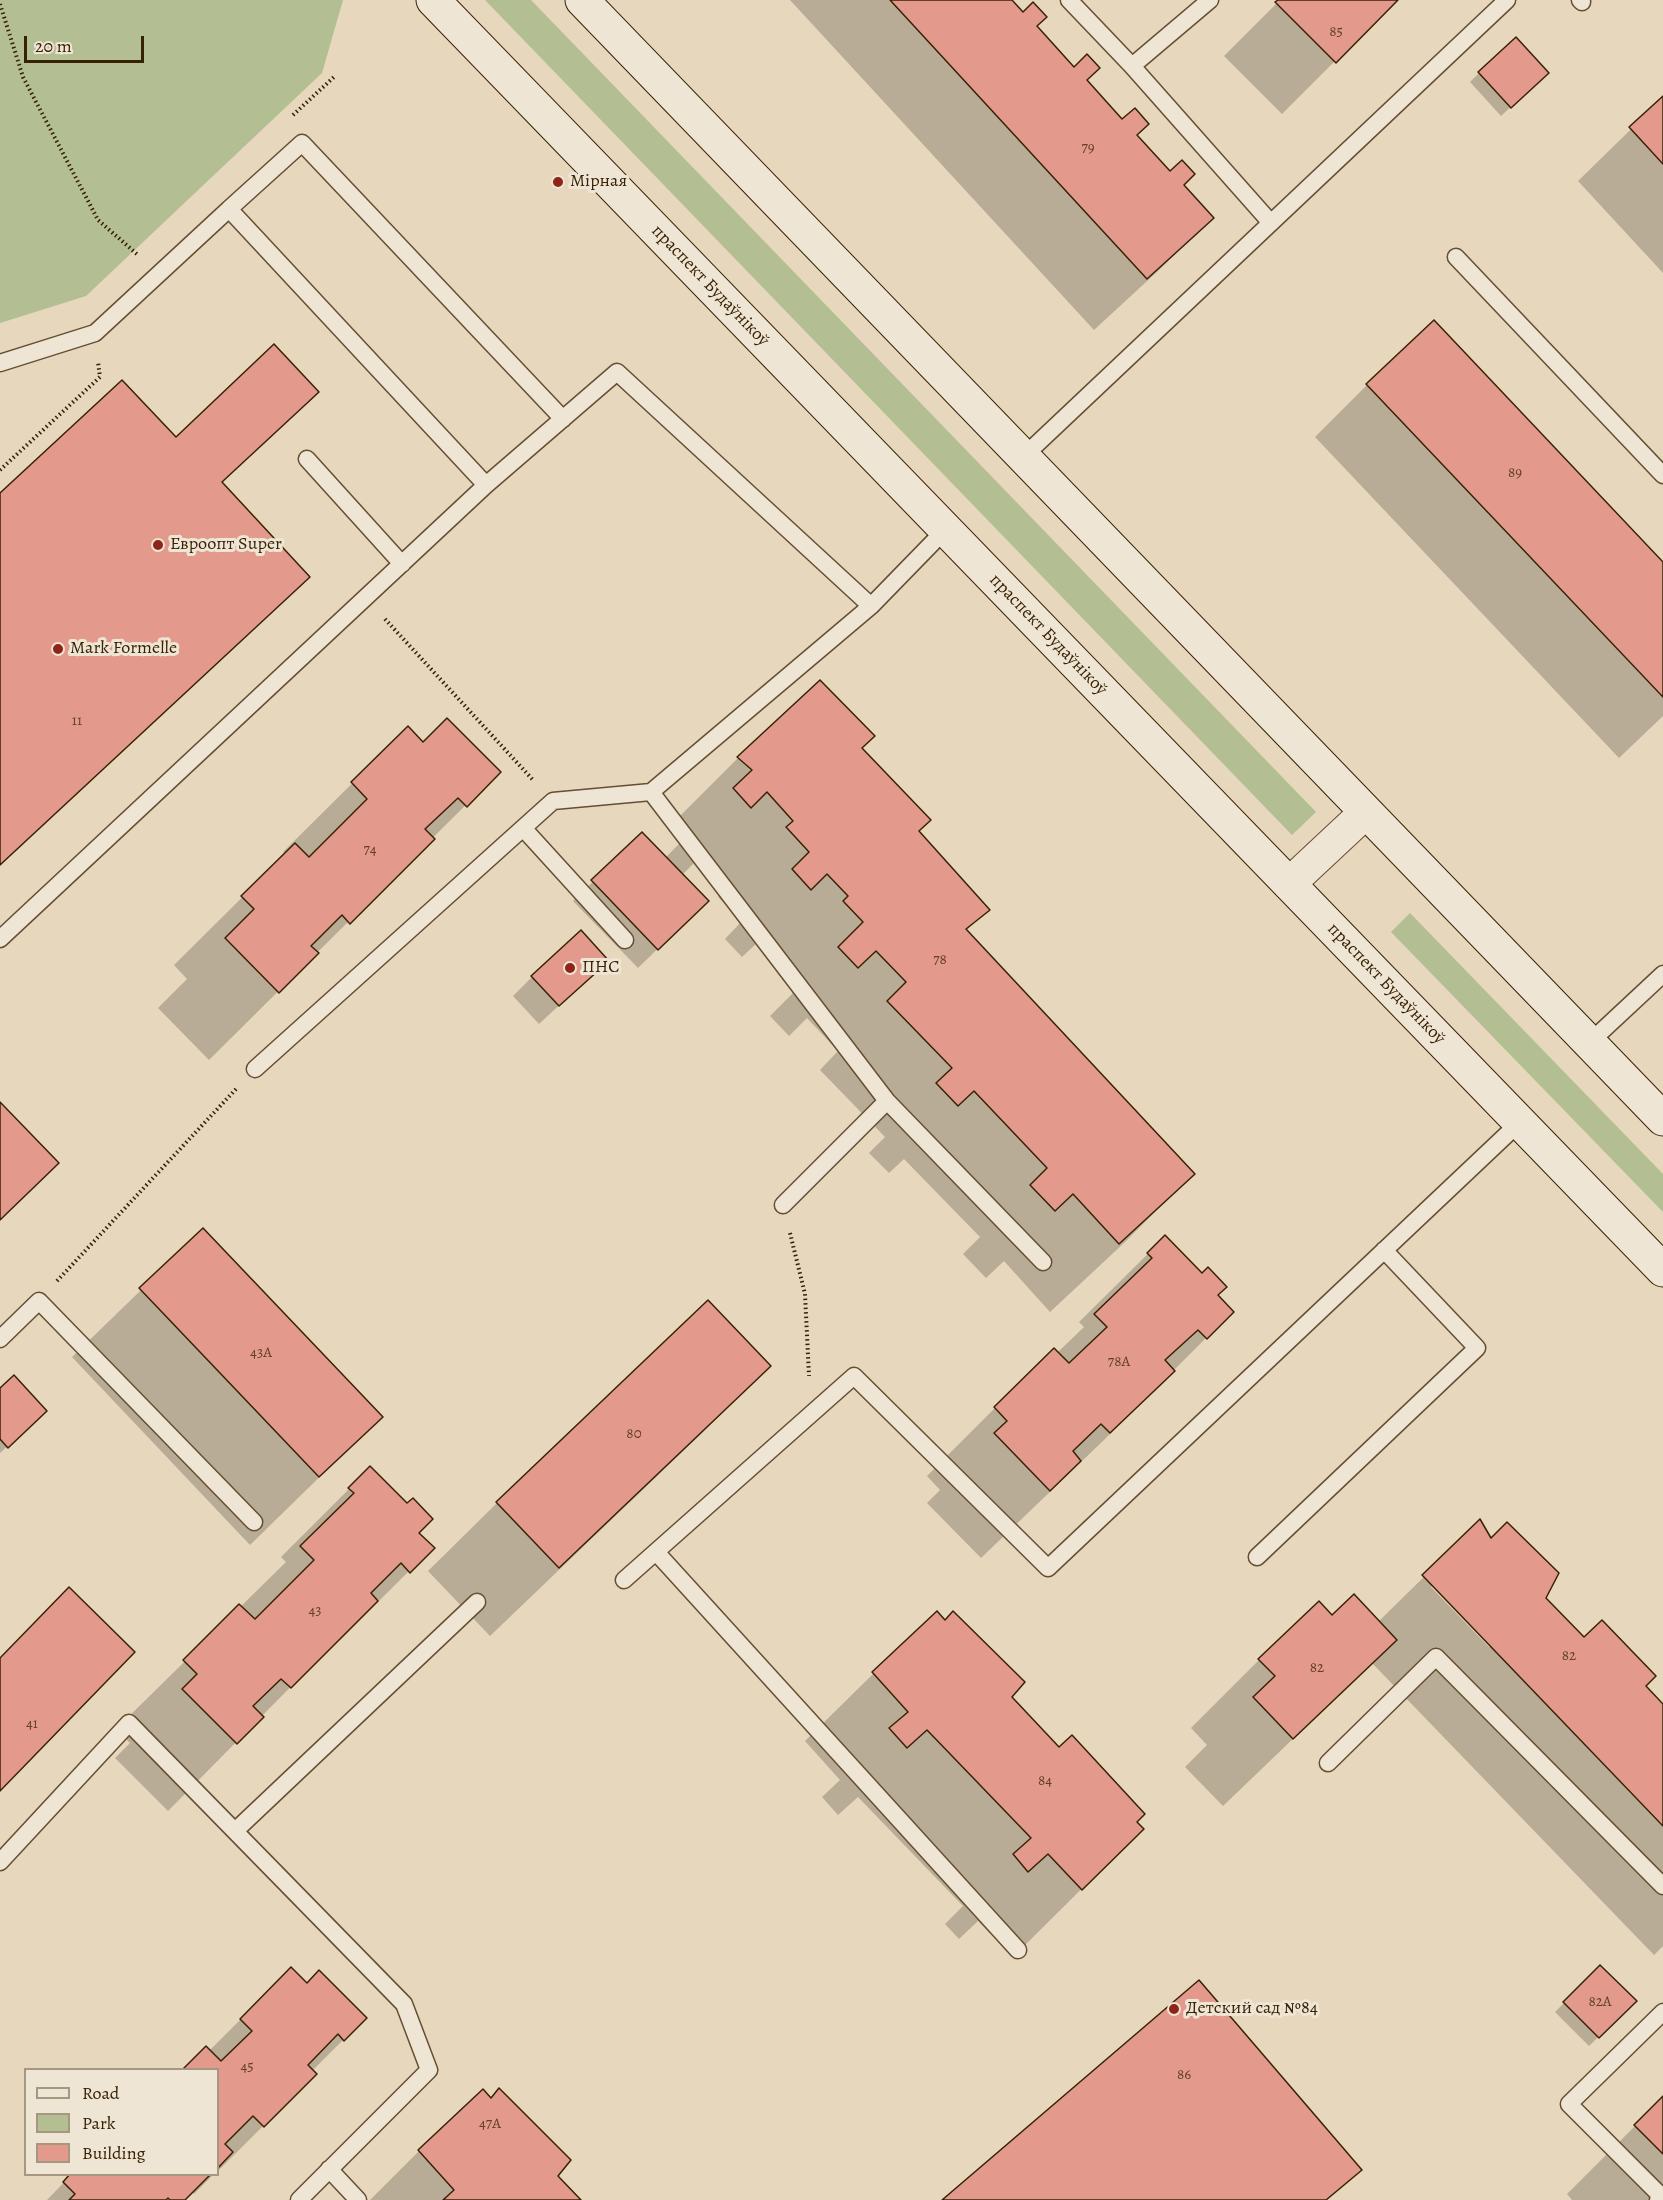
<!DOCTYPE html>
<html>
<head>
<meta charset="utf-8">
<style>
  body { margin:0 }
  #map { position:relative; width:1663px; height:2200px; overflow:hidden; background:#e6d7bd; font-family:Alegreya,serif }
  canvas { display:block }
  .legend { position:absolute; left:24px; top:2068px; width:195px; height:108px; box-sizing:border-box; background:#efe5d4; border:2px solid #a69781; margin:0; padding:8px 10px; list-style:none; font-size:18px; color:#382205 }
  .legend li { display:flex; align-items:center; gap:12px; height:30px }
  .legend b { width:30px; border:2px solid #a69781 }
  .scale { position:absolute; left:24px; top:36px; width:120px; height:27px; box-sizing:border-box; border:3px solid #382205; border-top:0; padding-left:8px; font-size:18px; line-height:21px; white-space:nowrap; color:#382205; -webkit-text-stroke:4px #efe5d4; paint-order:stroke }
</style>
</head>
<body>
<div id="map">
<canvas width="1663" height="2200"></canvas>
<ul class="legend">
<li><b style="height:8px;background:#efe5d4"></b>Road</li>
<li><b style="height:16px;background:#b3be92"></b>Park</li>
<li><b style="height:16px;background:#e39a8d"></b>Building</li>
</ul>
<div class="scale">20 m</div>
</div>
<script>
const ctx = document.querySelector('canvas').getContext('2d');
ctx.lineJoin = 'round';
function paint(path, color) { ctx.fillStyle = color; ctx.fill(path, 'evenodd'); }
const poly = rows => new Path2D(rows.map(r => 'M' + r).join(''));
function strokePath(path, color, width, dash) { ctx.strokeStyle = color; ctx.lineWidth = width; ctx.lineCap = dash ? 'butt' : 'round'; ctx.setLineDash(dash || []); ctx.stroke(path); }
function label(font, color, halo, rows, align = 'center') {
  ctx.font = font + ' Alegreya,serif'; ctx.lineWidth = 6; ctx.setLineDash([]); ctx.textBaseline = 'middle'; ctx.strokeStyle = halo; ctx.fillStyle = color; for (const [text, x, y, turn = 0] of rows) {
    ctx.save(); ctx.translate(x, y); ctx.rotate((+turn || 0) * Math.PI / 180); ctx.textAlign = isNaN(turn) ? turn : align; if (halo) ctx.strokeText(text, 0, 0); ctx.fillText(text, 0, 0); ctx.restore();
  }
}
const green = poly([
  [0,0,343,0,322,73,86,296,0,323],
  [485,0,531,0,1316,812,1292,835],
  [1410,913,1663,1174,1663,1212,1391,932]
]);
const shadow = poly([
  [790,0,1010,0,1212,218,1159,270,1094,330],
  [1280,0,1396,0,1282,114,1224,56],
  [1479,73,1538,82,1501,116,1470,82],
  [1663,98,1663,273,1578,181],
  [1367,385,1663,564,1663,716,1619,758,1315,437],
  [408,728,423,744,499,772,209,1060,158,1008,187,979,174,965,286,854,283,852],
  [860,748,917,832,988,909,966,931,1193,1174,1125,1242,1050,1312,1004,1261,986,1278,963,1254,980,1237,904,1159,889,1173,869,1153,885,1137,820,1070,838,1051,807,1018,789,1036,770,1016,795,991,776,971,781,965,758,942,742,957,725,939,742,921,718,897,726,890,697,860,682,875,687,920,638,968,573,901,642,834,665,858,684,839,670,826,738,758],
  [607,961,539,1024,513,996,532,977],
  [203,1230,381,1417,250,1545,72,1357],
  [1165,1237,1232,1312,1105,1439,981,1558,927,1503,940,1490,927,1476,995,1408,1057,1353,1084,1327,1079,1322],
  [708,1302,769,1366,701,1434,490,1636,428,1571,497,1503],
  [0,1390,36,1420,0,1453],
  [370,1468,417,1533,432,1548,340,1640,339,1638,168,1811,115,1758,130,1743,116,1729,286,1562,281,1557],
  [1480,1522,1491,1540,1583,1639,1644,1686,1663,1706,1663,1946,1654,1955,1372,1663,1223,1806,1185,1767,1207,1745,1191,1728,1259,1660,1332,1617,1378,1622],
  [1433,1585,1491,1645,1489,1647,1431,1587],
  [874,1673,1010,1697,1059,1749,1142,1829,1013,1957,978,1921,959,1939,945,1924,963,1906,858,1797,838,1815,822,1797,840,1780,805,1741],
  [1600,1967,1635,2001,1589,2046,1555,2012],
  [291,1969,307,1985,365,2018,312,2071,315,2074,218,2171,218,2070,209,2051],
  [1663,2098,1663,2200,1572,2200,1567,2194],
  [419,2151,556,2176,579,2200,370,2200],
  [72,2174,214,2174,194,2194,192,2191,183,2200,47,2200]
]);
const building = poly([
  [890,0,1012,0,1023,12,1033,2,1047,17,1037,26,1074,67,1087,54,1100,68,1087,80,1122,119,1135,108,1149,124,1137,135,1170,171,1182,160,1195,174,1184,185,1214,218,1147,279,890,0],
  [1278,0,1398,0,1336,63,1275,2,1278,0],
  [1516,37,1549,73,1511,108,1478,72,1516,37],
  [1663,96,1663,164,1629,127,1663,96],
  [1434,320,1663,562,1663,697,1366,384,1434,320],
  [274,344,319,392,222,482,310,577,0,865,0,493,122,380,176,437,274,344],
  [820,680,875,736,862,748,931,820,919,831,990,910,966,929,1195,1174,1119,1244,1073,1194,1055,1211,1030,1185,1047,1168,974,1091,958,1106,936,1083,952,1068,887,1001,906,982,876,951,858,968,838,947,863,922,843,901,848,896,827,874,811,890,792,869,809,852,786,827,793,821,767,792,751,808,733,788,752,770,737,757,820,680],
  [447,718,501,772,467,807,458,798,425,829,435,839,350,924,342,915,311,946,319,953,279,993,225,938,254,909,241,896,295,843,309,857,367,799,351,782,408,726,423,742,447,718],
  [642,832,709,901,658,950,591,880,642,832],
  [581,930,609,961,559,1006,531,976,581,930],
  [0,1102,59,1163,0,1220,0,1102],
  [203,1228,383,1417,319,1477,139,1288,203,1228],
  [1165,1235,1202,1273,1208,1267,1227,1287,1218,1295,1234,1312,1207,1339,1198,1330,1165,1360,1175,1371,1110,1433,1101,1424,1073,1451,1081,1461,1050,1491,994,1433,1007,1421,994,1407,1054,1348,1069,1363,1107,1327,1094,1314,1152,1258,1147,1253,1165,1235],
  [708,1300,771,1366,559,1568,496,1502,708,1300],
  [14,1375,47,1411,8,1448,0,1439,0,1388,14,1375],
  [370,1466,407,1503,413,1498,433,1519,419,1533,435,1548,410,1573,401,1563,371,1593,378,1601,291,1688,281,1679,253,1706,264,1717,237,1744,182,1689,197,1674,183,1660,239,1604,255,1619,314,1560,300,1546,354,1493,348,1488,370,1466],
  [1480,1519,1491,1538,1507,1522,1559,1573,1546,1598,1584,1637,1602,1620,1656,1676,1646,1686,1663,1704,1663,1826,1422,1575,1480,1519],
  [69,1587,135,1652,0,1791,0,1658,69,1587],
  [1354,1594,1397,1640,1293,1739,1253,1697,1275,1676,1258,1659,1319,1601,1332,1615,1354,1594],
  [937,1611,945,1620,953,1611,1025,1682,1012,1697,1059,1747,1072,1735,1145,1814,1137,1822,1144,1829,1082,1890,1048,1854,1028,1872,1013,1854,1031,1838,927,1730,907,1748,889,1728,908,1712,872,1672,937,1611],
  [1600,1965,1637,2001,1599,2038,1563,2002,1600,1965],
  [291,1967,307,1983,319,1970,367,2018,344,2041,338,2034,308,2065,317,2074,264,2127,253,2116,225,2144,233,2152,218,2168,218,2070,182,2070,206,2046,221,2061,252,2031,240,2019,291,1967],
  [1199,1980,1362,2170,1326,2200,942,2200,1199,1980],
  [499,2088,571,2160,558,2176,581,2200,443,2200,454,2190,418,2150,483,2089,491,2098,499,2088],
  [1663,2096,1663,2154,1634,2125,1663,2096],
  [70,2174,211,2174,185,2200,170,2200,168,2198,166,2200,69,2200,75,2194,63,2182,70,2174]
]);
const path = poly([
  [0,4,23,77,98,220,138,255],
  [293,115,334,77],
  [0,470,100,377,98,362],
  [385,619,534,781],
  [790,1233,805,1294,809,1376],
  [57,1281,236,1089]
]);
const lane = poly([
  [1069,0,1132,66,1271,223],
  [1580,0,1582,2],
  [1132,66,1210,0],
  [229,209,302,143,563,419],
  [1456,257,1663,475],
  [0,363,95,333,229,209,486,485,0,939],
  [1023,457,1507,0],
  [307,459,402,564],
  [486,485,617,372,871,606],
  [651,792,887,1101,1043,1262],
  [523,828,625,940],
  [1589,1043,1663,974],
  [255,1069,553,801,651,792,871,606,946,529],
  [783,1205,887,1101],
  [0,1339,39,1301,254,1522],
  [656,1552,1018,1950],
  [1257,1557,1477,1348,1384,1250],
  [624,1580,854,1376,1048,1568,1520,1122],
  [1328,1763,1436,1657,1663,1886],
  [235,1831,477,1602],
  [0,1862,129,1723,404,2004,429,2070,299,2200],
  [329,2169,358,2200],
  [1658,2200,1661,2196,1569,2104,1663,2012]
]);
const street = poly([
  [1289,884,1366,812]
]);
const secondary = poly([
  [433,0,1663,1270],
  [582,0,1663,1119]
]);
const markers = [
  [558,182,6,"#8f2418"],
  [158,545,6,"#8f2418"],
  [58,649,6,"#8f2418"],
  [570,968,6,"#8f2418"],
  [1174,2009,6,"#8f2418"]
];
const numberNames = [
  ["85",1336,32],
  ["79",1088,148],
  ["89",1515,473],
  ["11",77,721],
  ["74",370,850],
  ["78",940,960],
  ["43А",261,1353],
  ["78А",1119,1362],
  ["80",634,1434],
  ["43",315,1611],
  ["82",1569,1656],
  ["82",1317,1668],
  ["41",32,1724],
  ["84",1045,1781],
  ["82А",1600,2002],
  ["45",247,2067],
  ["86",1184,2075],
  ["47А",490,2124]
];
const poiNames = [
  ["Мірная",570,182],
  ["Евроопт Super",170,545],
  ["Mark Formelle",70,649],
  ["ПНС",582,968],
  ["Детский сад №84",1186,2009]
];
const streetNames = [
  ["праспект Будаўнікоў",710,286,46],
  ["праспект Будаўнікоў",1048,635,46],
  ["праспект Будаўнікоў",1386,984,46]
];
paint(green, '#b3be92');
paint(shadow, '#0003');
paint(building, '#e39a8d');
strokePath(building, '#382205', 1.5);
strokePath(lane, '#644f33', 19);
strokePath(street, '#644f33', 34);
strokePath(secondary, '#382205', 35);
strokePath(path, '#382205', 4, [1.5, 3]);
strokePath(lane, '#efe5d4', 16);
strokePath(street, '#efe5d4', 32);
strokePath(secondary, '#efe5d4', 33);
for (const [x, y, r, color] of markers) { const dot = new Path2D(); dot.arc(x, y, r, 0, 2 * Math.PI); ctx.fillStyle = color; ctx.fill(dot); strokePath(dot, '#efe5d4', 2); }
label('15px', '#634027', null, numberNames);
label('18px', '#382205', '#efe5d4', poiNames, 'left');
label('18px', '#382205', '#efe5d4', streetNames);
</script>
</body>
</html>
